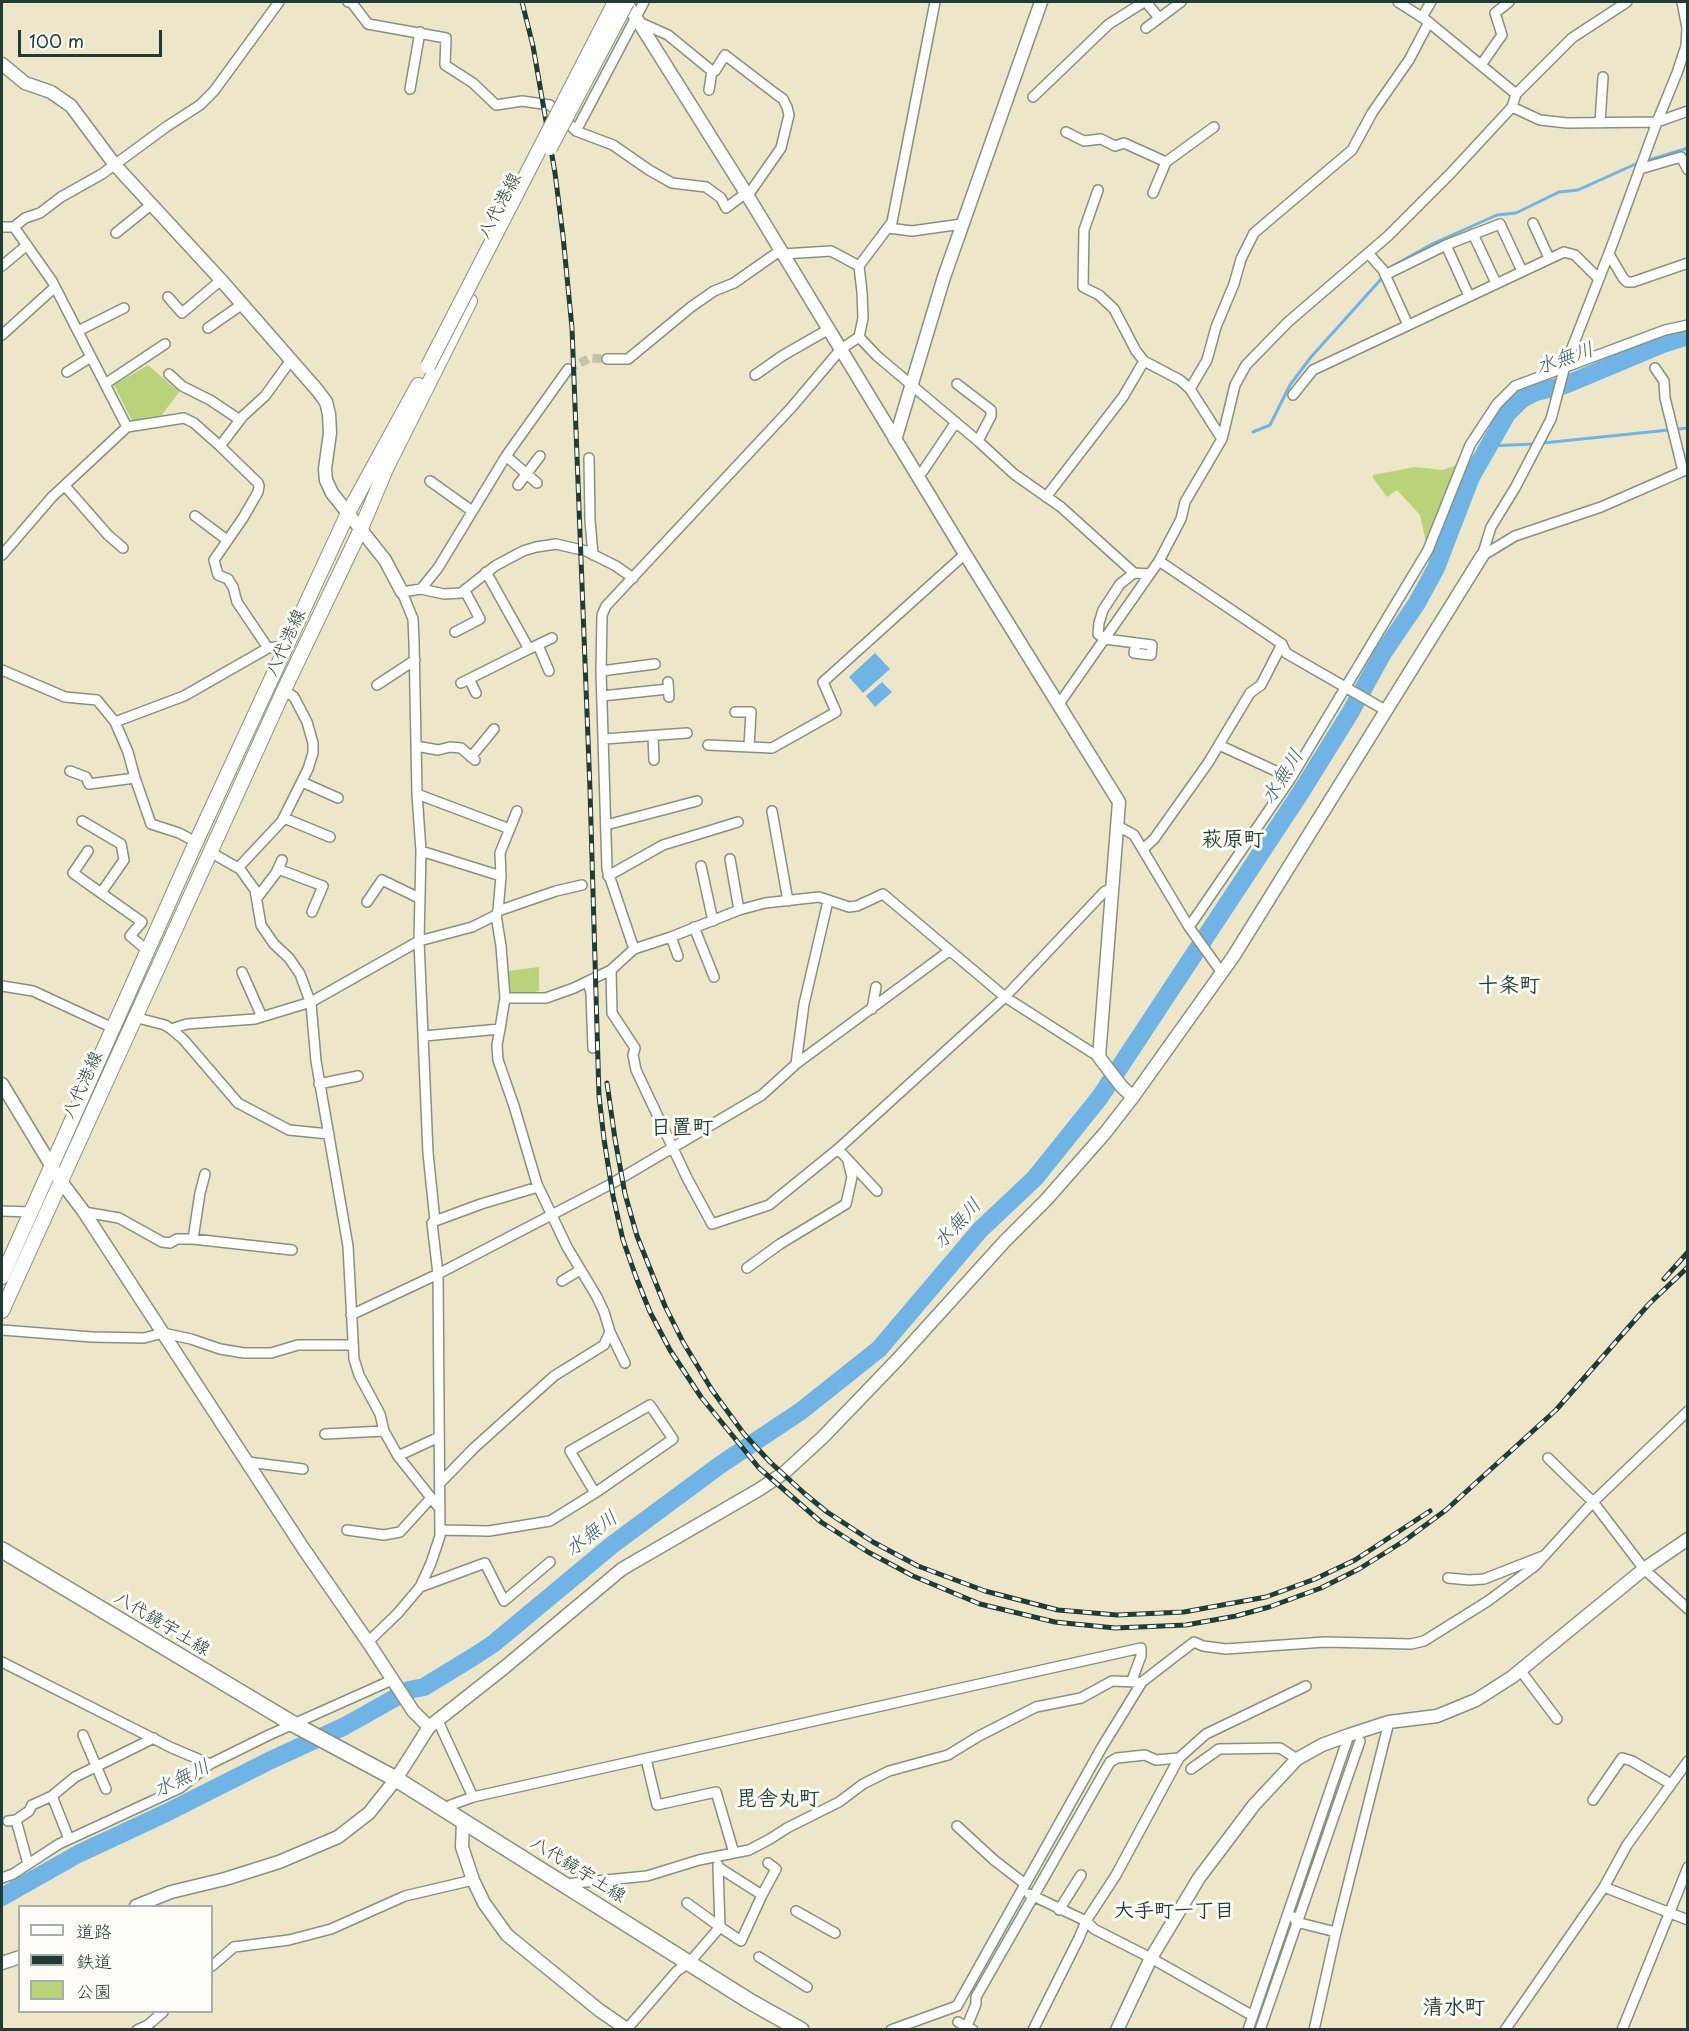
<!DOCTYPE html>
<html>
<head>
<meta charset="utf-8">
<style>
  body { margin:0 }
  #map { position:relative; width:1689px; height:2031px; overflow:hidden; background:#eee6c9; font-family:"Playpen Sans","Klee One",sans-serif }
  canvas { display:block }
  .frame { position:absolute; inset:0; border:3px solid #1f3d34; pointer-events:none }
  .legend { position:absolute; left:18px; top:1905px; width:195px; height:108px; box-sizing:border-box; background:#fdfcf7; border:2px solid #a4b0a9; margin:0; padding:8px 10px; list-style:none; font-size:18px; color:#1f3d34 }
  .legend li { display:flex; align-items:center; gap:12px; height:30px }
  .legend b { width:30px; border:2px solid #a4b0a9 }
  .scale { position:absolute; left:18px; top:30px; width:144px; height:27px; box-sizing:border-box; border:3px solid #1f3d34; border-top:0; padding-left:8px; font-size:18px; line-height:21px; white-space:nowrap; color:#1f3d34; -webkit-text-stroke:4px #fdfcf7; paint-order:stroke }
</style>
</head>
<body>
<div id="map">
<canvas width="1689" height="2031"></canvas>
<div class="frame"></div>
<ul class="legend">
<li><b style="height:8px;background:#fff"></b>道路</li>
<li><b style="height:8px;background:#1f3d34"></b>鉄道</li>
<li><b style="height:16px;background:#bbd378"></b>公園</li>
</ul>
<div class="scale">100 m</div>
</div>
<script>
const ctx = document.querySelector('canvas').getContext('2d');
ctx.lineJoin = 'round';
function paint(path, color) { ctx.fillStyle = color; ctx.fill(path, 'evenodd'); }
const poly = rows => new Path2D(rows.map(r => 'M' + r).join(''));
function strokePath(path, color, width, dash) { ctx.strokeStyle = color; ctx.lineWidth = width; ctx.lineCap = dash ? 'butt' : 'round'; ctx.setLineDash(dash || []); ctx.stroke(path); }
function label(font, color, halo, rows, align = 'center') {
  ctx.font = font + ' "Playpen Sans","Klee One",sans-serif'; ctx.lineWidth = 6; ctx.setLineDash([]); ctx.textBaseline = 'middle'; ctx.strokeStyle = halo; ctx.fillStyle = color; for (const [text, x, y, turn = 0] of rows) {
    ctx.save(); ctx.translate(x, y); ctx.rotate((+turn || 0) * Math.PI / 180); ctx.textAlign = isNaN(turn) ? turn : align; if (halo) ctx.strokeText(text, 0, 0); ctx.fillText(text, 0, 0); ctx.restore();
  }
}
const green = poly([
  [148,365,179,392,162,415,132,421,114,385],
  [1457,465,1427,547,1420,515,1397,490,1387,497,1373,478,1373,475,1415,467,1443,470],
  [539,967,539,991,524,994,508,992,507,971]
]);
const water = poly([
  [875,653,890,669,863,693,849,677],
  [882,682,892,692,875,707,866,696]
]);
const stream = poly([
  [1646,161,1688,148],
  [1391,267,1432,244,1497,215,1516,213,1559,192,1578,190,1640,162],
  [1253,432,1270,425,1290,385,1311,357,1383,277],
  [1543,443,1688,428],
  [1488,446,1534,444]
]);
const river = poly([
  [2,1897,78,1854,166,1813,271,1760,345,1726,409,1690,424,1687,473,1657,493,1644,612,1545,720,1465,801,1411,879,1349,980,1230,1035,1178,1100,1097,1301,792,1350,713,1383,653,1417,603,1436,568,1471,477,1507,414,1522,399,1536,392,1565,385,1663,344,1688,336]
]);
const minorTunnel = poly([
  [568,369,590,358,607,359]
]);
const minor = poly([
  [348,2,352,3,368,24,446,38,445,65,473,83,496,105,522,101,550,105,576,131,613,145,649,170,672,183,706,187,721,198,726,208,746,193,751,191,781,148,789,115,787,107,783,99,776,94,725,55,715,71,712,71,668,35,639,22],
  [935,2,892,222,859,266,862,292,863,318,859,337,877,356,978,441,1014,474,1061,507,1134,573],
  [1146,2,1159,18],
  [1398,2,1426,20,1516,94],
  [1422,17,1431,2],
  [1146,28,1181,2],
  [1481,65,1502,35,1495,13,1509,2],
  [410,89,420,32],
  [709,90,712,71],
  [1033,97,1109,24,1144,2],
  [1512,107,1540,120,1567,123,1657,122,1688,111],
  [1600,123,1603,77],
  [576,131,644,2],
  [1066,132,1084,141,1101,139,1115,146,1124,143,1166,162],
  [1640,169,1681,157,1688,170],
  [1098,190,1084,230,1083,287,1099,295,1114,309,1136,351,1144,361,1180,380,1190,389,1222,439],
  [1153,193,1166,162,1214,127],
  [1533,223,1549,258],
  [2,227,14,227,25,218,40,213,61,197,102,174,166,127,200,105,214,91,279,2],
  [14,227,52,281,127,427],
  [888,228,912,231,962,224],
  [116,233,152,204],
  [1473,234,1496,283],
  [1446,245,1469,296],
  [1368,253,1383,270,1408,325],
  [783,254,831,251,859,266],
  [1609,254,1623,278,1627,282,1633,282,1688,263],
  [2,266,27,245],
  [1385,275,1446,245,1500,224,1522,271],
  [168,297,182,313,221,280],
  [208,328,241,305],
  [78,331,124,308],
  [2,335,55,287],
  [607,359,628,359,691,307,714,291,734,283,781,250],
  [1655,368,1664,381,1665,398,1683,471],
  [67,372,91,357],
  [169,374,182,386,210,400,240,420],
  [755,375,782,356,829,329],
  [105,384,165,344],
  [957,384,991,410,991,416,978,441],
  [1190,389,1207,360,1216,327,1234,284,1241,259,1254,233,1352,150,1372,113,1409,60,1429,22],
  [1293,395,1313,370,1564,252,1575,255,1599,279],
  [220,446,258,483,259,486,258,492,243,518,214,560,218,575,228,579,233,587,237,602,268,648],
  [506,456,537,483],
  [589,458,590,520,593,555],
  [916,474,923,471,956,422],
  [430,481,472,511],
  [518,485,540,456],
  [65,486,108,535,123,548],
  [1046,497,1123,397,1144,361],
  [195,516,227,540],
  [2,555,52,497,127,427,184,418,194,423,220,446,243,416,265,396,291,360],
  [1482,556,1491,527,1515,488,1551,419,1565,366,1611,248,1657,122,1677,73,1686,46,1687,28,1682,2],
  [1482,556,1515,536,1601,507,1688,469],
  [1159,561,1282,644,1286,653,1385,710],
  [486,572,529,649,552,638],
  [421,589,438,568,506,456,568,369],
  [455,632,480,619,465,591],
  [1136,643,1134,653,1151,655,1152,645,1105,639,1098,634,1099,623,1103,610,1120,584,1134,573,1150,574],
  [538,645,549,671],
  [2,670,65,697,97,700,115,722,128,752,135,778,151,824,179,833,196,842],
  [601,671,655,664],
  [469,679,476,693],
  [668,682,669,697],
  [461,683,529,649],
  [377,685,415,660],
  [602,696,668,689],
  [1059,704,1159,561,1181,519,1185,502,1222,439,1235,385,1246,365,1288,322,1388,236,1450,174,1512,107,1516,94,1572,38,1627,2],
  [735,712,751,712,749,747],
  [115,722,184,696,268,648,276,647,284,653],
  [653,736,654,760],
  [604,739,687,733],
  [708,745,772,748,836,712,823,682,965,554],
  [1219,745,1291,778],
  [416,746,438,750,450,747,461,748,475,760],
  [471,757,494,729],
  [70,771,86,777,89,784,135,778],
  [302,782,338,798],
  [417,794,510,829],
  [772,811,788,901],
  [284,818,330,837],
  [82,821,121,844,124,860,101,893,142,922,130,936,148,951],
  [606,825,697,801],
  [1118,826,1134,835,1189,927,1222,973],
  [1143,849,1154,839,1208,763,1250,693,1261,685,1282,644],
  [88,851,73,873,101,893],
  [421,851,501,876,500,853,517,811],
  [210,852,240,869,255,890,261,925,274,944,289,958,300,974,311,1004,316,1061,348,1246,354,1359,359,1375,380,1414,384,1431,398,1456,440,1509],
  [730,859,739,910],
  [701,866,713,921],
  [238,868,282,821,308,769,313,753,313,743,307,722,294,697,284,690],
  [278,869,323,886,312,912],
  [608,876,663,845,738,822],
  [257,898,276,873,282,860],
  [367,902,382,880,419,898],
  [498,911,501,876],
  [496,915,501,946,505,998],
  [694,927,714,977],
  [1189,927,1291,778,1428,550,1470,445,1497,404,1515,386,1665,330,1688,325],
  [671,937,678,956],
  [634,949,607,869,601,671,602,615,606,606,791,408,841,349,859,337],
  [611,970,612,1013,635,1048,633,1055,636,1070,687,1178,712,1224,769,1205,838,1149,1005,997,1104,892,1113,887],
  [242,972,262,1017],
  [588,982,591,993,593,1048],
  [2,986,33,991,113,1028],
  [872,1009,876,987],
  [134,1017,165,1025,171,1029,183,1039,238,1103,289,1130,329,1134],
  [171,1029,187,1024,255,1019,311,1002,419,941,472,927,496,915,498,911,556,891,582,885],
  [424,1036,500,1029,505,998,546,998,574,988,611,970,634,949,671,937,739,910,765,903,819,897,849,907,857,906,883,894,1005,997,1099,1057],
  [796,1064,804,1004,828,901],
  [319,1084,358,1076],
  [838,1149,877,1191],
  [2,1211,30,1212],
  [84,1212,119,1218,162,1242,170,1243,177,1239,193,1239,292,1250],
  [435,1221,481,1204,538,1187],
  [193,1239,200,1193,205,1174],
  [747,1268,780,1244,846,1204,852,1177,848,1161],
  [562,1281,580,1270],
  [351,1315,438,1274,611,1184,762,1095,796,1064,949,951],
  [2,1330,92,1337,144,1338,163,1333,191,1339,220,1349,244,1353,271,1353,298,1345,352,1345],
  [610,1332,625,1363],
  [325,1434,384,1431],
  [398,1456,439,1437],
  [1548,1458,1593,1502,1644,1569,1688,1609],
  [248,1462,303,1469],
  [440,1483,474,1448,554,1376,604,1345,610,1332,604,1312,597,1297,567,1247,537,1184,514,1106,498,1060,497,1045,500,1029],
  [347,1530,384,1535,400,1532,431,1498],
  [440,1530,489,1531,550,1521,595,1493,673,1439,650,1405,570,1451,595,1493],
  [1448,1578,1469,1580,1484,1579,1543,1556],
  [420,1587,485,1563,504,1601,550,1562],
  [368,1642,398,1613,420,1587,431,1563,440,1536,438,1274,432,1223,435,1221,428,1153,419,941,421,851,417,794,414,642,413,619,402,592,421,589,444,594,461,593,495,566,523,551,536,547,556,544,586,551,616,566,633,578],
  [2,1662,172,1748,210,1764],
  [1520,1670,1557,1719],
  [438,1721,473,1797,451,1805,446,1811],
  [83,1735,106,1789],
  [646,1759,657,1805,716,1792,734,1853],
  [1191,1769,1219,1749,1280,1748,1297,1759],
  [52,1796,69,1839],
  [473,1797,1141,1648,1141,1656,1132,1680],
  [1593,1800,1622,1758,1632,1761,1671,1784],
  [16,1820,28,1864],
  [8,1821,16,1820,29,1811,32,1805,52,1796,75,1777,154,1738],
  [957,1826,994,1860,1025,1884],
  [718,1865,718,1867,762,1895,776,1869,768,1863],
  [718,1867,720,1927,741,1941,762,1895],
  [2,1878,13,1874,59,1844,180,1788,210,1764,269,1735,392,1680],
  [565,1884,647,1876,699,1860,749,1850,770,1839,787,1828,839,1802,863,1784,889,1771,948,1755,979,1736,1036,1707,1081,1698,1112,1681,1138,1682],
  [1604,1887,1688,1920],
  [1029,1894,1086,1921,1094,1929,1151,1958,1253,2016],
  [1059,1910,1081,1875],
  [796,1911,835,1933],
  [1294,1917,1296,1922,1336,1932],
  [759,1957,807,1987],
  [212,1966,234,1947,289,1940,331,1929,405,1896,473,1880],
  [958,2022,973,2030],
  [967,2026,976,2004,976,1997,1110,1762,1117,1758,1145,1755,1156,1760,1179,1758],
  [627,2029,677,1971,689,1963,720,1927,687,1903],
  [137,2030,148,2025,163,2012],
  [891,2030,957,2006,1102,1747,1142,1682,1173,1658,1194,1642,1203,1646,1226,1649,1325,1642,1411,1644,1424,1641,1488,1601,1535,1566,1593,1502,1688,1411],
  [1033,2030,1079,1938,1086,1921,1116,1875,1179,1758,1206,1734,1306,1686],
  [1248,2030,1349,1735],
  [1260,2030,1360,1741],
  [1314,2030,1336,1932,1389,1722],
  [1505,2030,1604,1887,1627,1845,1688,1761],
  [1622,2030,1688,1867]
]);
const tertiary = poly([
  [626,2,746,193,965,554,1119,802,1099,1057,1122,1087,1133,1097],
  [2,64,25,83,51,92,71,106,115,165,221,280,318,391,326,402,329,414,330,433,325,469,326,480,332,493,385,560,402,592],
  [895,440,944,277,1041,2],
  [2,1084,60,1180,84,1212,303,1548,368,1642,413,1711,429,1727,505,1667,622,1569,760,1489,785,1472,823,1437,898,1359,1005,1241,1046,1200,1105,1133,1133,1097,1233,957,1482,556],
  [463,1821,462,1847,473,1880,484,1903,507,1935,599,2010,628,2030],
  [136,1906,171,1892,225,1879,279,1862,338,1837,369,1813,396,1779,429,1727],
  [2,1963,20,1957],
  [1117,2030,1151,1958,1199,1878,1254,1805,1297,1759,1322,1745,1349,1735,1389,1722,1437,1716,1476,1700,1512,1677,1644,1569,1688,1539]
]);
const secondary = poly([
  [2,1277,196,842,348,513,418,385],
  [2,1311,284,690,360,531,386,469,470,301]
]);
const primary = poly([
  [2,1550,295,1725,396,1779,751,2002,801,2030]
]);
const rail = poly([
  [522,2,533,46,555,173,563,236,572,328,590,790,599,1096,604,1139,613,1196,623,1240,636,1277,650,1312,670,1350,701,1397,759,1468,821,1522,868,1552,913,1576,980,1604,1055,1622,1115,1628,1186,1625,1236,1616,1269,1607,1321,1588,1359,1569,1404,1541,1446,1510,1556,1410,1649,1304,1688,1267],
  [607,1083,615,1139,625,1194,637,1236,665,1306,683,1342,712,1390,744,1434,770,1462,805,1494,827,1512,873,1542,918,1566,985,1591,1058,1610,1117,1615,1184,1612,1266,1597,1315,1579,1355,1560,1430,1511],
  [1664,1279,1688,1252]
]);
const secondaryBridge = poly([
  [550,148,627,2],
  [428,366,615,2]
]);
const streetNames = [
  ["八代港線",500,206,-62],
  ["八代港線",286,643,-65],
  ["八代港線",83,1085,-65],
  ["八代鏡宇土線",162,1624,31],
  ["八代鏡宇土線",578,1870,32]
];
const waterNames = [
  ["水無川",1565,359,-19],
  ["水無川",1283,777,-58],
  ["水無川",958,1224,-47],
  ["水無川",592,1534,-38],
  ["水無川",182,1779,-26]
];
const neighbourhoodNames = [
  ["大手町一丁目",1174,1911]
];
const quarterNames = [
  ["萩原町",1233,840],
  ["十条町",1509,986],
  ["日置町",682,1128],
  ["毘舎丸町",778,1799],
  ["清水町",1454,2008]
];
paint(green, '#bbd378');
paint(water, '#6fb4e5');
strokePath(stream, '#6fb4e5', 3);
strokePath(river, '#6fb4e5', 18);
strokePath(minorTunnel, '#c5c4ab', 9, [9, 4.5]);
strokePath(minor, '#86927e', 12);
strokePath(tertiary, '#86927e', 15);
strokePath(secondary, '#86927e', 16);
strokePath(primary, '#86927e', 18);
strokePath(minor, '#fff', 9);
strokePath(tertiary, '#fff', 12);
strokePath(secondary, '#fff', 14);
strokePath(primary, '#fff', 15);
strokePath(rail, '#1f3d34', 5);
strokePath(rail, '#fdfcf7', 3, [9]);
strokePath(secondaryBridge, '#86927e', 16, []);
strokePath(secondaryBridge, '#fff', 14);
label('18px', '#1f3d34', '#fdfcf7', streetNames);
label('italic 20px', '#376169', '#fdfcf7', waterNames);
label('bold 20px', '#1f3d34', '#fdfcf7', neighbourhoodNames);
label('bold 21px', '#1f3d34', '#fdfcf7', quarterNames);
</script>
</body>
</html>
